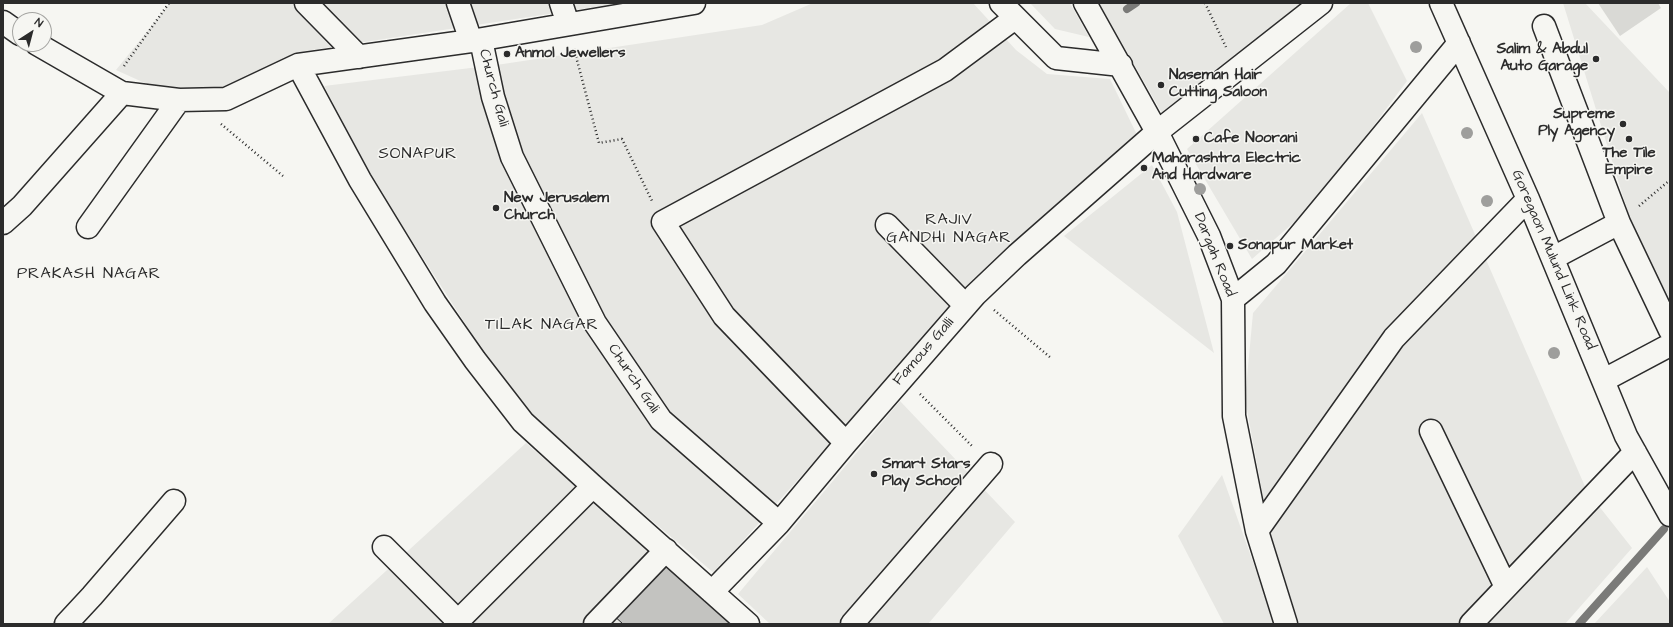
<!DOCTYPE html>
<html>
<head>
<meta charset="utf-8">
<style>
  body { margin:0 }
  #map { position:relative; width:1673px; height:627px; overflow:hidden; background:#f6f6f2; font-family:"Architects Daughter",sans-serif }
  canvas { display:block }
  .frame { position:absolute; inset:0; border:4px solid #2b2b2b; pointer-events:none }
  .north { position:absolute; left:12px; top:12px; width:40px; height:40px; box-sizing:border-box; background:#f6f6f2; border:1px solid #a5a5a2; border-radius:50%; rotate:36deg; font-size:11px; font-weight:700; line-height:16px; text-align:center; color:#2b2b2b }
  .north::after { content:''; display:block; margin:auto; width:14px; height:18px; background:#2b2b2b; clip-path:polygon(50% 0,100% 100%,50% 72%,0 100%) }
</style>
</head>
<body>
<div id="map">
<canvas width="1673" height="627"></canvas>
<div class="frame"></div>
<div class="north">N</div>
</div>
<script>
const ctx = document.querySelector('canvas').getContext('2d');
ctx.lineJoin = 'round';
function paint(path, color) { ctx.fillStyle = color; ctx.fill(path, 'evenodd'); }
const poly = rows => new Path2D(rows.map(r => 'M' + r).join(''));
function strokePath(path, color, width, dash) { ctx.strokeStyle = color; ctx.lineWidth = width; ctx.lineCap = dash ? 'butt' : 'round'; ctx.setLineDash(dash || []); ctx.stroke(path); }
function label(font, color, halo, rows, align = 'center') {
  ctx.font = font + ' "Architects Daughter",sans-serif'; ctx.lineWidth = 3; ctx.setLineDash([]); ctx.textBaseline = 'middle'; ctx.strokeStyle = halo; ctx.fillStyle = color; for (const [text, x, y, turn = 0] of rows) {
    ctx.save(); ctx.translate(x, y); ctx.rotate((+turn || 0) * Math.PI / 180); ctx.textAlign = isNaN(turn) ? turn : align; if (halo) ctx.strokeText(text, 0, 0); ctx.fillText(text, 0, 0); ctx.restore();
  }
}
const built = poly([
  [170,3,621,3,305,51,224,87,158,89,116,70],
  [813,3,973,3,1016,50,1047,74,1110,79,1139,139,993,263,714,573,594,472,519,404,499,376,376,185,324,86,503,64,762,25],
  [1030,3,1070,3,1089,37,1055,29],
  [1099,3,1305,3,1163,115],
  [1351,3,1368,3,1407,81,1315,204,1252,259,1187,149],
  [1563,3,1585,3,1670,93,1670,302,1644,264],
  [1422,113,1587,491,1632,548,1565,624,1299,624,1269,529,1245,399,1253,313],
  [1152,165,1177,212,1214,353,1064,236],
  [900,401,1015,522,928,624,770,624,738,594],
  [526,443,732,624,328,624],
  [1222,475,1275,624,1224,624,1178,536],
  [1647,567,1670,602,1670,624,1594,624]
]);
const green = poly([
  [1598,3,1658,3,1661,8,1620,36]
]);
const stream = poly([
  [1127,9,1136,3],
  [1579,624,1664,529]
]);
const building = poly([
  [663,559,733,624,623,624,612,614,663,559]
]);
const path = poly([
  [1205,3,1226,47],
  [574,49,599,143,622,139,652,201],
  [124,66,169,3],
  [221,124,283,176],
  [1639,206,1670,180],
  [994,310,1051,358],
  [920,394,973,447]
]);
const minor = poly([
  [306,3,359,57],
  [458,3,471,41],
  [561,3,568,24],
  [1001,3,1056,58,1121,65],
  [1085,3,1157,132,1209,236,1233,299,1234,416,1257,531,1286,624],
  [1441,3,1528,199,1626,436,1670,515],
  [3,22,20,34],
  [1544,26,1619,223,1670,330],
  [481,40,493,97,512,157,595,323,661,420,779,523],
  [37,44,122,93,179,100,226,99,298,65,471,41,694,3],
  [298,65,360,180,435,303,475,360,523,422,593,486,748,624],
  [3,223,22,206,122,93],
  [887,225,965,305],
  [88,227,179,100],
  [1553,258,1619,223],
  [1233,299,1276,264,1459,43],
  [1604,380,1670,345],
  [1431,431,1506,587],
  [846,443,724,316,663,222,945,70,1015,18],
  [1257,531,1394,338,1528,199],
  [384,547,458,621],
  [712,592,779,523,846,443,975,295,1017,255,1157,132,1321,3],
  [66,624,92,596,174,501],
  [455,624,593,486],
  [595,624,666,550],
  [852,624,991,464],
  [1471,624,1635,452]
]);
const trees = [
  [1416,47],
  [1467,133],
  [1200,189],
  [1487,201],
  [1554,353]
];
const markers = [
  [507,54,4,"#2b2b2b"],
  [1596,59,4,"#2b2b2b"],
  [1161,85,4,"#2b2b2b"],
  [1623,124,4,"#2b2b2b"],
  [1196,139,4,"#2b2b2b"],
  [1629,139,4,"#2b2b2b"],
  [1144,168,4,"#2b2b2b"],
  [496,208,4,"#2b2b2b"],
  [1230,246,4,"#2b2b2b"],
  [874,474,4,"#2b2b2b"]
];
const poiNames = [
  ["Salim & Abdul",1588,50,"right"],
  ["Auto Garage",1588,67,"right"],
  ["Anmol Jewellers",515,54],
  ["Naseman Hair",1169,76],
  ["Cutting Saloon",1169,93],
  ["Supreme",1615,115,"right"],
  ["Ply Agency",1615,132,"right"],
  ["Cafe Noorani",1204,139],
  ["The Tile",1629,154,"center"],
  ["Empire",1629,171,"center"],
  ["Maharashtra Electric",1152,159],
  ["And Hardware",1152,176],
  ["New Jerusalem",504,199],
  ["Church",504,216],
  ["Sonapur Market",1238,246],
  ["Smart Stars",882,465],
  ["Play School",882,482]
];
const streetNames = [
  ["Church Gali",493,88,75],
  ["Dargah Road",1214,255,68],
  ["Goregaon Mulund Link Road",1553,260,67],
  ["Famous Galli",924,352,-49],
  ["Church Gali",633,379,56]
];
const neighbourhoodNames = [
  ["SONAPUR",418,155],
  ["RAJIV",949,221],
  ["GANDHI NAGAR",949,239],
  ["PRAKASH NAGAR",89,275],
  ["TILAK NAGAR",542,326]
];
paint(built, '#e7e7e3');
paint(green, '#d9d9d5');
strokePath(stream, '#7a7a78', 8);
paint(building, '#c3c3c0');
strokePath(building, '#2b2b2b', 1);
strokePath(minor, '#2b2b2b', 25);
strokePath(path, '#2b2b2b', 2.5, [1, 3]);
strokePath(minor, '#f6f6f2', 22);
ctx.fillStyle = '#9e9e9c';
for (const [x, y] of trees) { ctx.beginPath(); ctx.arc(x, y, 6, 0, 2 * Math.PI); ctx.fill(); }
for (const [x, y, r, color] of markers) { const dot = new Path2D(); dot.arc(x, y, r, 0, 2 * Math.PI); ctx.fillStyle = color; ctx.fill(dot); strokePath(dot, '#f6f6f2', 1.5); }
label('bold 15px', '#2b2b2b', '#f6f6f2', poiNames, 'left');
label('15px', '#2b2b2b', '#f6f6f2', streetNames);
ctx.letterSpacing = '1px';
label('16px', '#2b2b2b', '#f6f6f2', neighbourhoodNames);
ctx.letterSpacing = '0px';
</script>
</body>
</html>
